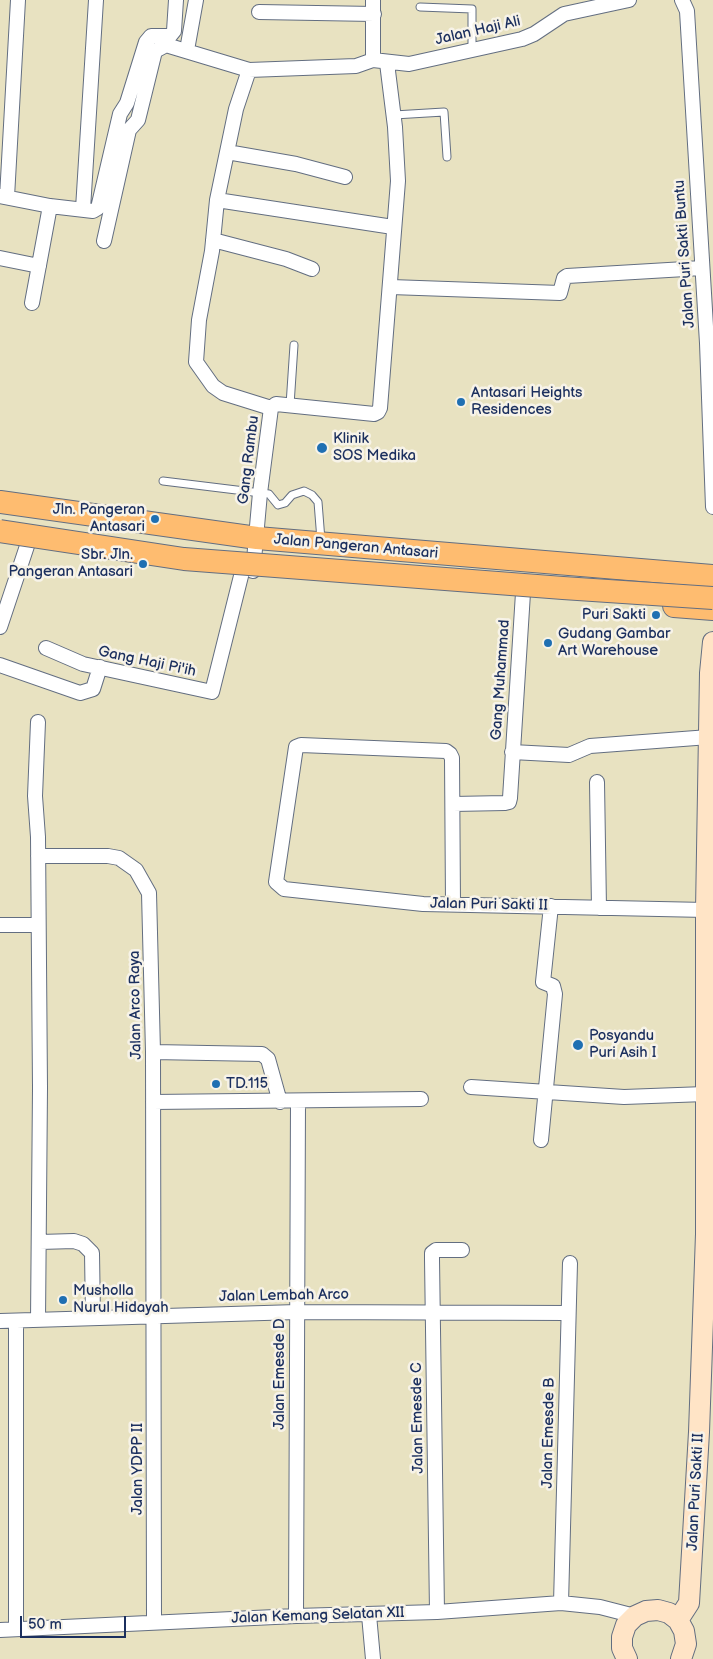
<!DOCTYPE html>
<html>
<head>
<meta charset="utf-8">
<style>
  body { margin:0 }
  #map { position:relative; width:713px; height:1659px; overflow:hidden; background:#e8e2c1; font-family:"Balsamiq Sans",sans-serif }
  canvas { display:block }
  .scale { position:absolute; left:20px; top:1616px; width:106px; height:22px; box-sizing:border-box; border:2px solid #1b2f5e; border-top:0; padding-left:6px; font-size:15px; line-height:18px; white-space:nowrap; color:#1b2f5e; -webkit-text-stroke:4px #f7f3e8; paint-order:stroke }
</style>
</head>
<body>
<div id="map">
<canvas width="713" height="1659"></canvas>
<div class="scale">50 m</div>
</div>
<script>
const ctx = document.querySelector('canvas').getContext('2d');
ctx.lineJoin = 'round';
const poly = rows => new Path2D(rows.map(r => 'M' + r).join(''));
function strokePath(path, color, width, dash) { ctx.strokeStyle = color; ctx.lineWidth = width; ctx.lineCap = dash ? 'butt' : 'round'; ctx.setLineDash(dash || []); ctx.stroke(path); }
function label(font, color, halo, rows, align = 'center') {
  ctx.font = font + ' "Balsamiq Sans",sans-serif'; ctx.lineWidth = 5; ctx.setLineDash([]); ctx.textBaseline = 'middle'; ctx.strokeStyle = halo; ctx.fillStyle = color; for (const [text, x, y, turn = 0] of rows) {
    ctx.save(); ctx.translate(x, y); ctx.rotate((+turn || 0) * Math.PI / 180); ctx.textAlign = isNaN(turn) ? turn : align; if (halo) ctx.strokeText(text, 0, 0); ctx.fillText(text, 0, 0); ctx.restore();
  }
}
const lane = poly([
  [420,7,472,9,472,50],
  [394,115,444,112,447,157],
  [290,405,294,345],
  [163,481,269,494,278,505,285,503,292,495,304,491,312,495,318,502,321,540]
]);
const street = poly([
  [373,0,373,60,409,64,522,39,534,34,564,14,629,0],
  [682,0,687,11,707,343,713,507],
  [259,12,374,14],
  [187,50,196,0],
  [249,70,356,66,373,60],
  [227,152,296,164,345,177],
  [0,196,50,206,93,211,98,208,120,114,127,103,146,42,151,36,170,36,174,31,176,0],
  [7,197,18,0],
  [217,200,393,227],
  [83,209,96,0],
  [213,240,286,259,312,269],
  [104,241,129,130,138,120,155,51,166,45,249,70,236,109,217,200,212,251,199,320,196,362,213,386,223,393,271,408],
  [0,258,39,266],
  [391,287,560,293,564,278,567,276,702,268],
  [32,303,50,206],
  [253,571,260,493,271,408,276,404,374,414,378,412,380,408,398,181,395,127,387,63],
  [0,627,28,543],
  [46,648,83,664,212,692,242,572],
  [0,665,80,693,93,689,100,667],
  [38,722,35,796,38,837,40,1088,38,1320],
  [512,752,569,755,590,746,709,737],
  [597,782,599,908],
  [453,804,505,803,509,802,510,798,523,593],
  [38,856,108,856,119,858,136,870,149,893,153,1052,154,1622],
  [453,904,452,758,450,754,446,751,301,745,296,747,276,882,284,889,423,904,706,910],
  [0,925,38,925],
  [153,1052,262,1054,268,1059,280,1102],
  [471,1087,624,1097,705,1094],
  [153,1102,421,1099],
  [541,1140,555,994,553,986,543,982,551,906],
  [40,1242,74,1241,83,1244,92,1253,93,1318],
  [0,1321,297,1312,568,1313],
  [16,1321,16,1629],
  [561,1603,570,1263],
  [437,1612,432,1259,432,1253,436,1250,462,1250],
  [369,1615,373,1659],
  [296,1616,298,1102],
  [0,1630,296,1616,437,1612,561,1603,600,1607,635,1616]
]);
const secondary = poly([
  [678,1620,689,1603,699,1432,706,1234,706,910,710,673,713,642],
  [627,1659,622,1648,622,1637,626,1625,635,1616,646,1611,658,1610,669,1613,678,1620,684,1631,686,1644,681,1659]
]);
const primary = poly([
  [0,502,257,538,713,576],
  [674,606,713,609]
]);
const primaryBridge = poly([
  [0,531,184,559,563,588,713,598]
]);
const markers = [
  [461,402,5,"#1f6fb2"],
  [322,448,6,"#1f6fb2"],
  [155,519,5,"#1f6fb2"],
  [143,564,5,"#1f6fb2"],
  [656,615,5,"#1f6fb2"],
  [548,643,5,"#1f6fb2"],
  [578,1045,6,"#1f6fb2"],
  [216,1084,5,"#1f6fb2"],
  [63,1300,5,"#1f6fb2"]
];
const streetNames = [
  ["Jalan Haji Ali",478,31,-13],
  ["Jalan Puri Sakti Buntu",685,254,-94],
  ["Gang Rambu",249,460,-83],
  ["Jalan Pangeran Antasari",356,547,5],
  ["Gang Haji Pi'ih",147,662,12],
  ["Gang Muhammad",501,680,-86],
  ["Jalan Puri Sakti II",489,905,1],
  ["Jalan Arco Raya",136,1005,-91],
  ["Jalan Lembah Arco",284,1296,-1],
  ["Jalan Emesde D",280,1374,-90],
  ["Jalan Emesde C",418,1418,-91],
  ["Jalan Emesde B",549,1433,-89],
  ["Jalan YDPP II",138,1469,-90],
  ["Jalan Puri Sakti II",696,1492,-87],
  ["Jalan Kemang Selatan XII",318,1616,-2]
];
const poiNames = [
  ["Antasari Heights",471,393],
  ["Residences",471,410],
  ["Klinik",333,439],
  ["SOS Medika",333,456],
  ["Jln. Pangeran",145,510,"right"],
  ["Antasari",145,527,"right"],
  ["Sbr. Jln.",133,555,"right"],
  ["Pangeran Antasari",133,572,"right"],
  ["Puri Sakti",646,615,"right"],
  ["Gudang Gambar",558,634],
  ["Art Warehouse",558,651],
  ["Posyandu",589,1036],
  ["Puri Asih I",589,1053],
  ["TD.115",226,1084],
  ["Musholla",73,1291],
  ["Nurul Hidayah",73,1308]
];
strokePath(lane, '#636e81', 9);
strokePath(street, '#636e81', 16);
strokePath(secondary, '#636e81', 22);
strokePath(primary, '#636e81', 24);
strokePath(lane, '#fff', 7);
strokePath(street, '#fff', 14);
strokePath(secondary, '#ffe4c6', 20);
strokePath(primary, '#febc70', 22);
strokePath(primaryBridge, '#636e81', 24, []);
strokePath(primaryBridge, '#febc70', 22);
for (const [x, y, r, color] of markers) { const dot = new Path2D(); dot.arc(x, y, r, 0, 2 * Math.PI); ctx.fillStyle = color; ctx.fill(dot); strokePath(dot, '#f7f3e8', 2); }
label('15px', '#1b2f5e', '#f7f3e8', streetNames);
label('15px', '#1b2f5e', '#f7f3e8', poiNames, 'left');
</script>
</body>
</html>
